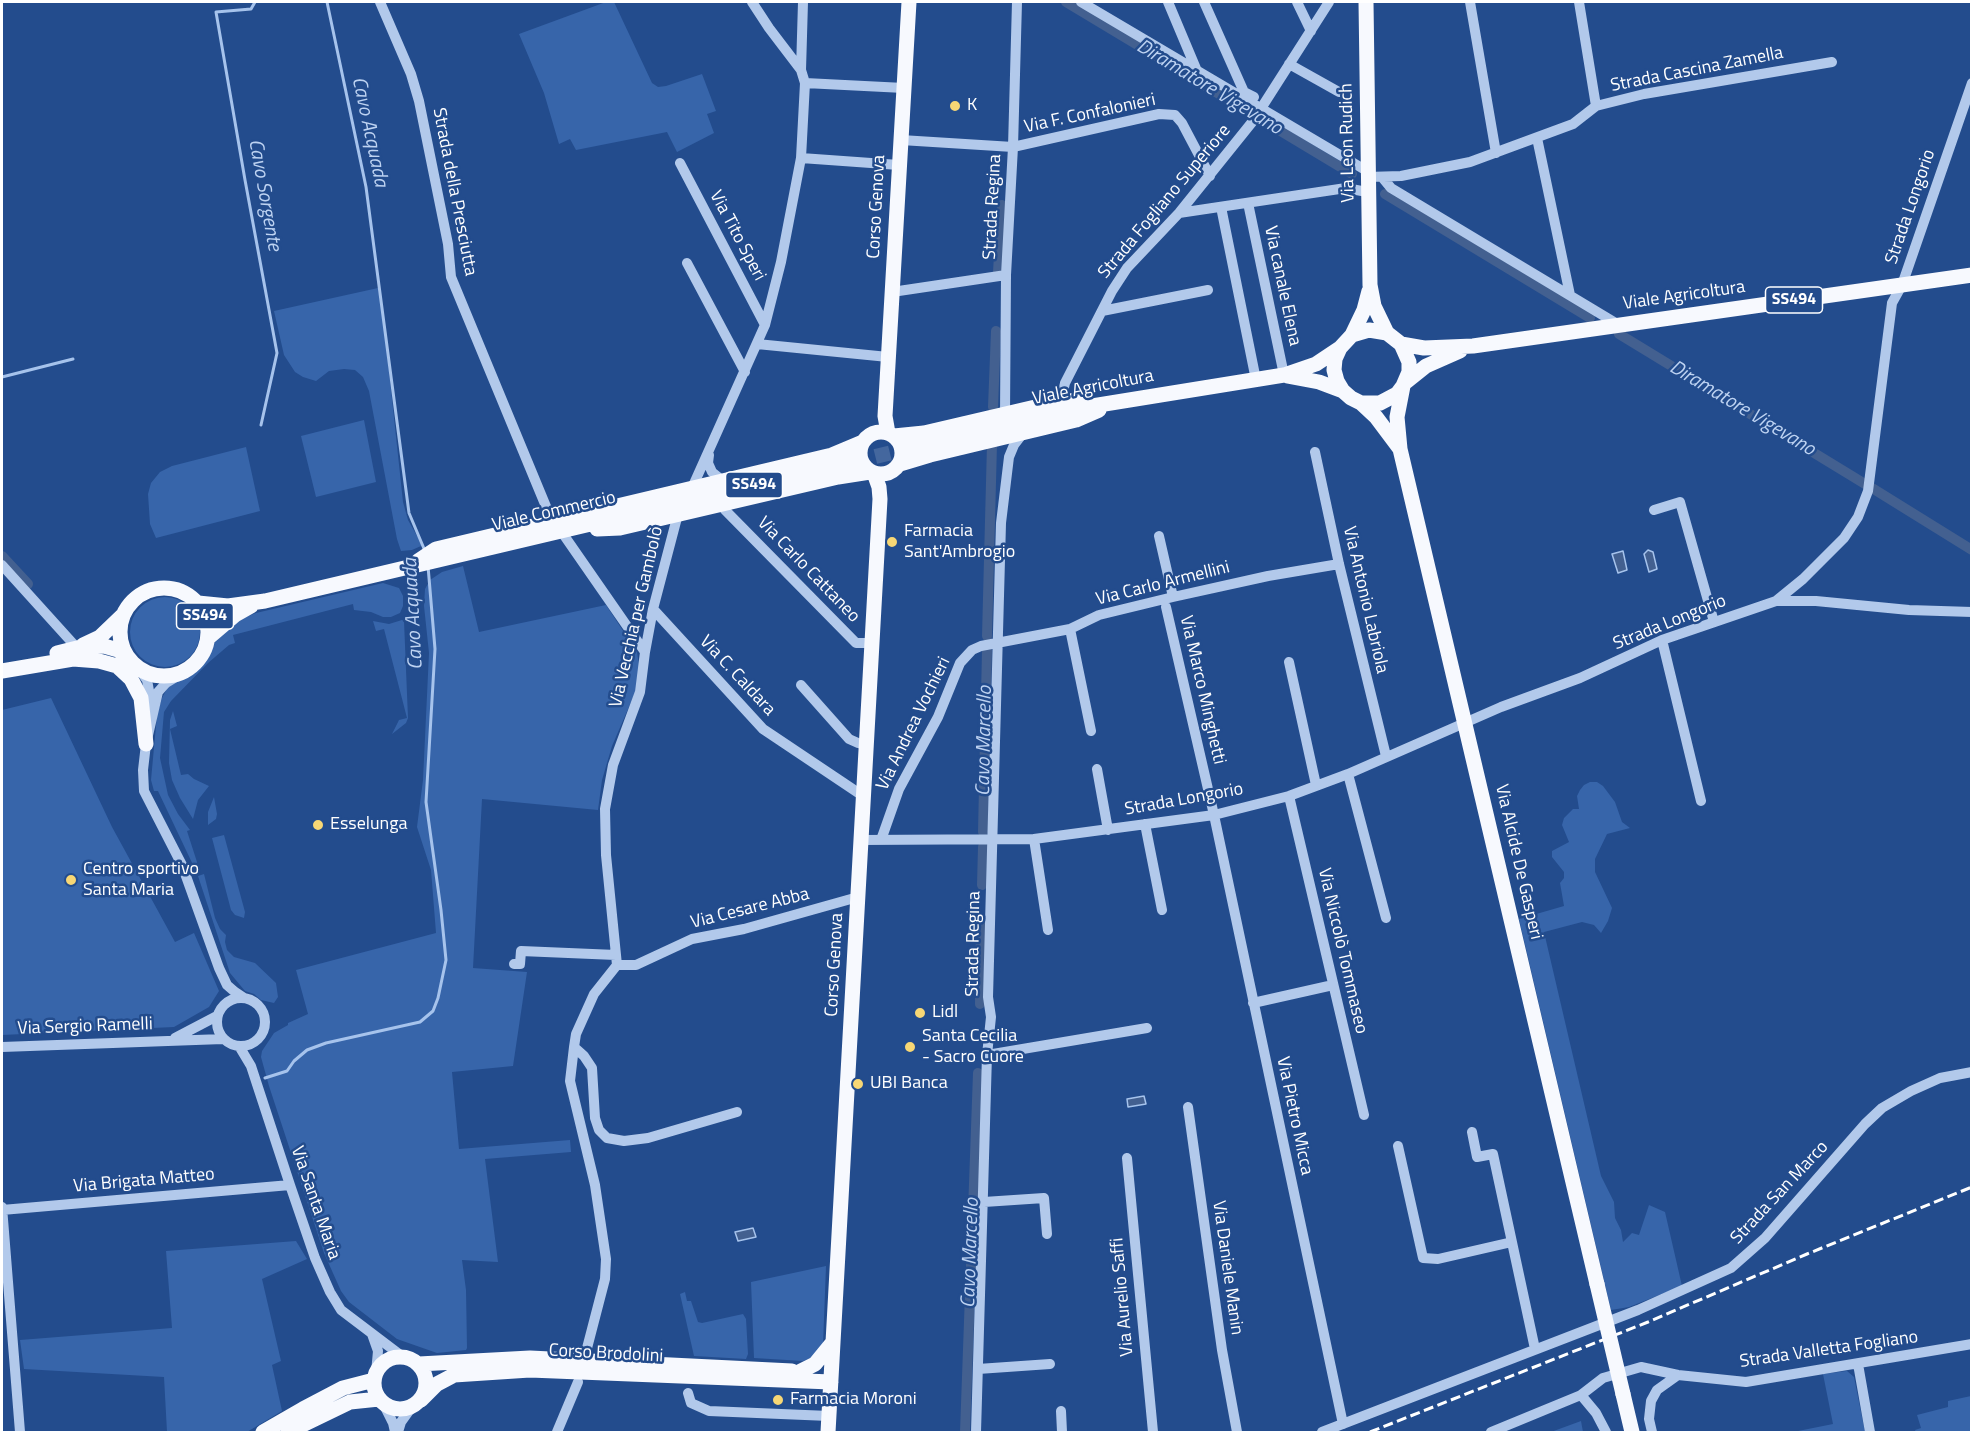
<!DOCTYPE html>
<html>
<head>
<meta charset="utf-8">
<style>
  body { margin:0 }
  #map { position:relative; width:1973px; height:1434px; overflow:hidden; background:#234c8d; font-family:"Titillium Web",sans-serif }
  canvas { display:block }
  .frame { position:absolute; inset:0; border:3px solid #fff; pointer-events:none }
</style>
</head>
<body>
<div id="map">
<canvas width="1973" height="1434"></canvas>
<div class="frame"></div>
</div>
<script>
const ctx = document.querySelector('canvas').getContext('2d');
ctx.lineJoin = 'round';
function paint(path, color) { ctx.fillStyle = color; ctx.fill(path, 'evenodd'); }
const poly = rows => new Path2D(rows.map(r => 'M' + r).join(''));
function strokePath(path, color, width, dash) { ctx.strokeStyle = color; ctx.lineWidth = width; ctx.lineCap = dash ? 'butt' : 'round'; ctx.setLineDash(dash || []); ctx.stroke(path); }
function label(font, color, halo, rows, align = 'center') {
  ctx.font = font + ' "Titillium Web",sans-serif'; ctx.lineWidth = 5; ctx.setLineDash([]); ctx.textBaseline = 'middle'; ctx.strokeStyle = halo; ctx.fillStyle = color; for (const [text, x, y, turn = 0] of rows) {
    ctx.save(); ctx.translate(x, y); ctx.rotate((+turn || 0) * Math.PI / 180); ctx.textAlign = isNaN(turn) ? turn : align; if (halo) ctx.strokeText(text, 0, 0); ctx.fillText(text, 0, 0); ctx.restore();
  }
}
const green = poly([
  [606,2,614,2,652,83,658,87,666,86,702,74,716,111,707,114,714,133,677,152,667,132,576,150,570,139,559,144,544,93,519,34],
  [378,288,384,324,403,502,408,520,421,543,421,546,412,550,401,551,397,539,369,391,363,377,355,370,344,369,329,371,316,381,303,377,295,372,284,355,274,311],
  [364,420,376,482,316,497,301,436],
  [246,447,260,511,156,538,150,524,148,494,151,483,160,472,172,466],
  [463,566,479,632,606,605,637,652,639,665,638,686,612,746,602,780,598,810,482,799,473,968,527,972,513,1066,452,1072,459,1149,570,1140,571,1152,485,1159,498,1262,462,1260,466,1290,467,1348,466,1350,437,1353,397,1339,349,1302,341,1291,324,1253,269,1086,261,1057,262,1051,274,1033,288,1025,288,1023,308,1014,296,970,436,933,431,870,417,827,423,780,429,653,424,606,425,589,430,580,442,572],
  [383,583,399,588,403,596,403,606,400,613,391,617,383,617,371,612,354,610,353,604,233,635,235,643,229,645,208,663,171,701,164,712,160,758,168,795,178,814,190,830,187,831,197,862,196,866,194,867,158,791,154,791,151,780,157,715,162,698,169,685,191,673,201,663,217,639,243,618,256,613],
  '130 632a35 35 0 1 1 70 0a35 35 0 1 1-70 0Z',
  [402,620,404,621,408,718,406,723,392,734,399,720,407,718,384,629,376,631,373,621,389,624],
  [51,698,112,827,175,942,194,933,219,991,209,1007,174,1027,2,1035,2,710],
  [173,711,177,726,170,729,181,775,188,774,194,779,209,786,198,800,193,819,180,798,172,780,169,763,170,720],
  [1590,782,1597,782,1603,786,1615,802,1622,822,1630,828,1607,834,1595,859,1595,872,1612,908,1608,921,1601,933,1594,925,1582,922,1544,932,1601,1176,1614,1202,1615,1218,1621,1230,1623,1242,1632,1233,1639,1235,1649,1205,1665,1212,1682,1286,1629,1307,1611,1310,1519,919,1564,906,1560,883,1564,878,1564,872,1552,857,1552,851,1569,842,1562,825,1564,818,1573,809,1579,809,1577,796,1580,790,1584,785],
  [214,797,217,814,216,819,208,825,208,812],
  [224,835,245,912,244,918,235,915,231,910,212,838],
  [204,874,215,918,220,929,226,935,225,942,227,950,234,957,255,963,276,983,278,997,274,1003,261,1000,254,994,245,991,230,973,198,876],
  [296,1241,307,1259,262,1279,281,1361,272,1365,282,1411,247,1432,167,1432,164,1377,24,1369,20,1340,172,1328,166,1251],
  [826,1266,823,1345,813,1357,803,1361,754,1358,751,1282],
  [685,1292,687,1301,691,1301,698,1322,702,1323,743,1314,746,1319,748,1354,746,1359,694,1356,680,1294],
  [1847,1371,1854,1377,1865,1432,1793,1432,1833,1424,1823,1374],
  [1971,1396,1971,1432,1916,1432,1915,1430,1921,1428,1917,1415,1948,1407,1948,1401],
  [1581,1421,1583,1432,1551,1432]
]);
const water = poly([
  [1648,550,1653,552,1657,569,1649,572,1644,554,1648,550],
  [1623,551,1627,570,1618,573,1612,554,1623,551],
  [1144,1096,1146,1104,1128,1107,1127,1099,1144,1096],
  [753,1228,756,1237,738,1241,735,1232,753,1228]
]);
const stream = poly([
  [255,2,251,9,216,12,245,180,277,353,261,425],
  [327,2,366,187,409,513,425,551],
  [2,377,73,359],
  [265,1078,287,1071,294,1061,307,1050,326,1043,420,1022,433,1011,438,998,446,960,441,910,426,802,435,649,428,566]
]);
const canal = poly([
  [1066,2,1352,174],
  [1385,194,1590,318],
  [998,272,1002,205],
  [1619,334,1865,484],
  [993,407,996,331],
  [1872,488,1972,550],
  [2,556,28,584],
  [987,636,992,444],
  [983,832,987,650],
  [982,885,983,847],
  [980,1004,981,925],
  [965,1432,978,1073]
]);
const majorTunnel = poly([
  [853,462,910,448]
]);
const minor = poly([
  [380,2,411,74,419,101,448,244,451,277,552,521],
  [1081,2,1367,171],
  [1168,2,1197,71],
  [1204,2,1244,92,1254,97],
  [1297,2,1311,31],
  [1470,2,1496,153],
  [1579,2,1596,106],
  [1289,64,1339,92],
  [801,70,803,2],
  [805,83,904,88],
  [1537,138,1570,295],
  [901,140,1013,147,1159,114,1175,115,1182,123,1210,176],
  [801,158,899,165],
  [680,163,765,325],
  [1367,177,1401,176,1470,162,1573,124,1596,106,1644,94,1832,62],
  [1382,177,1391,188,1619,325],
  [1248,203,1284,375],
  [1221,207,1256,380],
  [1179,213,1346,188,1367,192],
  [687,263,745,372],
  [892,292,1006,275],
  [1102,311,1208,290],
  [757,344,888,357],
  [1061,401,1065,383,1112,291,1127,268,1179,213,1253,121,1329,2],
  [1005,415,1006,275,1013,147,1017,2],
  [1315,452,1339,564,1386,756],
  [709,455,708,463,712,472,723,481],
  [692,488,765,325,781,262,801,158,805,83,801,70,769,28,752,2],
  [725,510,856,643,872,643],
  [1654,510,1680,502,1714,622],
  [561,531,645,652],
  [1159,536,1173,597],
  [2,565,77,648],
  [1776,601,1816,601,1909,610,1972,612],
  [1166,607,1214,815,1343,1424],
  [653,609,763,729,863,796],
  [1070,629,1091,731],
  [1662,640,1701,801],
  [1289,662,1316,785],
  [139,669,147,680,149,691,148,712],
  [184,672,166,683,158,692,146,744,143,770,144,791,182,865,219,968,227,985,235,992,244,998],
  [801,685,849,739,858,743,866,745],
  [1097,769,1108,830],
  [1348,774,1386,918],
  [1289,796,1364,1115],
  [1145,824,1162,910],
  [1034,839,1048,930],
  [861,840,1034,839,1214,815,1289,796,1348,774,1501,707,1580,678,1662,640,1776,601,1803,579,1844,538,1858,517,1868,491,1892,303,1902,285,1972,83],
  [881,840,899,789,938,717,960,663,972,650,981,646,1070,629,1099,615,1173,597,1268,576,1339,564],
  [514,964,520,964,521,951,616,955],
  [617,965,636,965,692,939,744,929,858,897],
  '217 1022a24 24 0 1 1 48 0a24 24 0 1 1-48 0Z',
  [1253,1003,1333,985],
  [175,1038,217,1016],
  [239,1046,251,1066,290,1185,315,1258,330,1292,341,1310,403,1357],
  [2,1047,223,1039],
  [574,1047,584,1056,592,1068,595,1118,599,1130,607,1138,624,1141,648,1138,737,1112],
  [987,1055,1147,1028],
  [1188,1107,1222,1350,1237,1432],
  [1472,1132,1477,1157,1493,1154,1535,1349],
  [1398,1146,1423,1258,1438,1259,1512,1242],
  [1127,1158,1153,1432],
  [984,1202,1044,1198,1047,1234],
  [2,1207,20,1432],
  [2,1210,290,1185],
  [372,1334,378,1351,376,1373],
  [586,1352,605,1279,606,1259,595,1185,570,1081,574,1047,576,1034,594,994,617,965,606,855,605,809,613,765,640,692,645,652,653,609,678,514],
  [1858,1364,1870,1432],
  [978,1369,1050,1364],
  [688,1393,691,1403,709,1411,829,1416],
  [1581,1395,1596,1413,1606,1432],
  [384,1405,393,1423,395,1432],
  [1061,1411,1062,1432],
  [398,1432,401,1422,411,1408],
  [557,1432,578,1382],
  [976,1432,987,1055,991,1017,988,997,1001,523,1009,457,1014,445,1024,432],
  [1322,1432,1638,1310,1731,1268,1765,1238,1865,1124,1882,1108,1911,1091,1940,1078,1972,1072],
  [1491,1432,1581,1395,1603,1378,1641,1367,1678,1375,1746,1382,1972,1344],
  [1652,1432,1649,1419,1651,1401,1657,1390,1678,1375]
]);
const major = poly([
  [1366,2,1370,285,1374,306,1387,333],
  [1352,335,1364,310,1369,291],
  [1401,344,1424,348,1473,346,1972,275],
  [1287,376,1319,382,1343,391],
  [1406,382,1426,366,1460,351],
  [1403,386,1397,417,1400,449,1597,1284],
  [1361,403,1376,417,1400,449],
  '860 453a21 21 0 1 1 42 0a21 21 0 1 1-42 0Z',
  [888,433,885,416,909,2],
  [894,436,924,433,1061,401,1087,400],
  [910,448,1086,407,1284,375,1316,364,1340,348,1352,335,1369,330,1387,333,1401,344,1409,362,1409,372,1403,386,1397,394,1380,403,1361,403,1351,398,1343,391,1337,381,1334,370,1335,359,1340,348],
  [900,464,930,455,1076,420,1099,410],
  [597,529,620,528,838,477,870,472],
  [418,561,436,549,832,455,863,442],
  '120 632a44 44 0 1 1 88 0a44 44 0 1 1-88 0Z',
  [198,603,228,606,265,601,853,462],
  [208,638,235,615,251,606],
  [83,645,100,637,123,615],
  [57,653,77,648,104,646,118,650,128,658],
  [2,671,73,659,99,661,117,666,131,679,141,698,146,744],
  '374 1383a26 26 0 1 1 52 0a26 26 0 1 1-52 0Z',
  [419,1364,530,1358,792,1371],
  [799,1372,815,1364,833,1342],
  [1623,1394,1632,1432],
  [421,1400,437,1384,454,1375,530,1370,831,1382],
  [263,1432,303,1409,343,1388,374,1380],
  [288,1432,350,1402,379,1399],
  [828,1432,880,499,879,487,874,473]
]);
const rail = poly([
  [1370,1432,1648,1322,1807,1254,1972,1187]
]);
const majorBridge = poly([
  [1597,1284,1623,1394]
]);
const markers = [
  [955,106,6,"#f7d775"],
  [892,542,6,"#f7d775"],
  [318,825,6,"#f7d775"],
  [71,880,6,"#f7d775"],
  [920,1013,6,"#f7d775"],
  [910,1047,6,"#f7d775"],
  [858,1084,6,"#f7d775"],
  [778,1400,6,"#f7d775"]
];
const shields = [
  [1794,300,57],
  [754,485,57],
  [205,616,57]
];
const shieldNames = [
  ["SS494",1794,300],
  ["SS494",754,485],
  ["SS494",205,616]
];
const streetNames = [
  ["Strada Cascina Zamella",1697,70,-11],
  ["Via F. Confalonieri",1090,114,-12],
  ["Via Leon Rudich",1348,143,-91],
  ["Strada della Presciutta",454,192,79],
  ["Strada Fogliano Superiore",1165,202,-50],
  ["Corso Genova",877,207,-87],
  ["Strada Regina",993,207,-87],
  ["Strada Longorio",1911,207,-71],
  ["Via Tito Speri",737,236,62],
  ["Via canale Elena",1282,286,78],
  ["Viale Agricoltura",1684,296,-8],
  ["Viale Agricoltura",1093,388,-11],
  ["Viale Commercio",554,512,-13],
  ["Via Carlo Cattaneo",808,570,46],
  ["Via Carlo Armellini",1163,584,-14],
  ["Via Antonio Labriola",1365,600,77],
  ["Via Vecchia per Gambolò",637,617,-77],
  ["Strada Longorio",1670,623,-22],
  ["Via C. Caldara",737,676,47],
  ["Via Marco Minghetti",1202,690,77],
  ["Via Andrea Vochieri",914,724,-64],
  ["Strada Longorio",1184,800,-10],
  ["Via Alcide De Gasperi",1518,862,77],
  ["Via Cesare Abba",750,909,-14],
  ["Strada Regina",974,944,-89],
  ["Via Niccolò Tommaseo",1342,951,77],
  ["Corso Genova",835,965,-87],
  ["Via Sergio Ramelli",85,1027,-2],
  ["Via Pietro Micca",1294,1116,78],
  ["Via Brigata Matteo",144,1181,-5],
  ["Strada San Marco",1780,1193,-47],
  ["Via Santa Maria",315,1203,71],
  ["Via Daniele Manin",1227,1268,82],
  ["Via Aurelio Saffi",1123,1297,-95],
  ["Strada Valletta Fogliano",1829,1350,-8],
  ["Corso Brodolini",606,1354,3]
];
const poiNames = [
  ["K",967,106],
  ["Farmacia",904,532],
  ["Sant'Ambrogio",904,553],
  ["Esselunga",330,825],
  ["Centro sportivo",83,870],
  ["Santa Maria",83,891],
  ["Lidl",932,1013],
  ["Santa Cecilia",922,1037],
  ["- Sacro Cuore",922,1058],
  ["UBI Banca",870,1084],
  ["Farmacia Moroni",790,1400]
];
const waterNames = [
  ["Diramatore Vigevano",1209,88,31],
  ["Cavo Acquada",369,132,78],
  ["Cavo Sorgente",264,195,80],
  ["Diramatore Vigevano",1742,409,31],
  ["Cavo Acquada",414,614,-93],
  ["Cavo Marcello",985,741,-89],
  ["Cavo Marcello",971,1253,-88]
];
paint(green, '#3765aa');
paint(water, '#436090');
strokePath(water, '#a6c3ec', 1.5);
strokePath(stream, '#a6c3ec', 3);
strokePath(canal, '#436090', 10);
strokePath(majorTunnel, '#44679e', 15, [15, 8]);
strokePath(minor, '#b2c9eb', 10);
strokePath(major, '#f7f9fe', 15);
strokePath(rail, '#fff', 3, [10, 4.5]);
strokePath(majorBridge, '#f7f9fe', 15);
for (const [x, y, r, color] of markers) { const dot = new Path2D(); dot.arc(x, y, r, 0, 2 * Math.PI); ctx.fillStyle = color; ctx.fill(dot); strokePath(dot, '#234c8d', 2); }
for (const [x, y, w] of shields) { const box = new Path2D(); box.roundRect(x - w / 2, y - 13, w, 26, 4.5); ctx.fillStyle = '#234c8d'; ctx.fill(box); strokePath(box, '#fff', 1.5); }
label('bold 16px', '#fff', null, shieldNames);
label('18px', '#fff', '#234c8d', streetNames);
label('18px', '#fff', '#234c8d', poiNames, 'left');
label('italic 20px', '#bed3f2', '#234c8d', waterNames);
</script>
</body>
</html>
